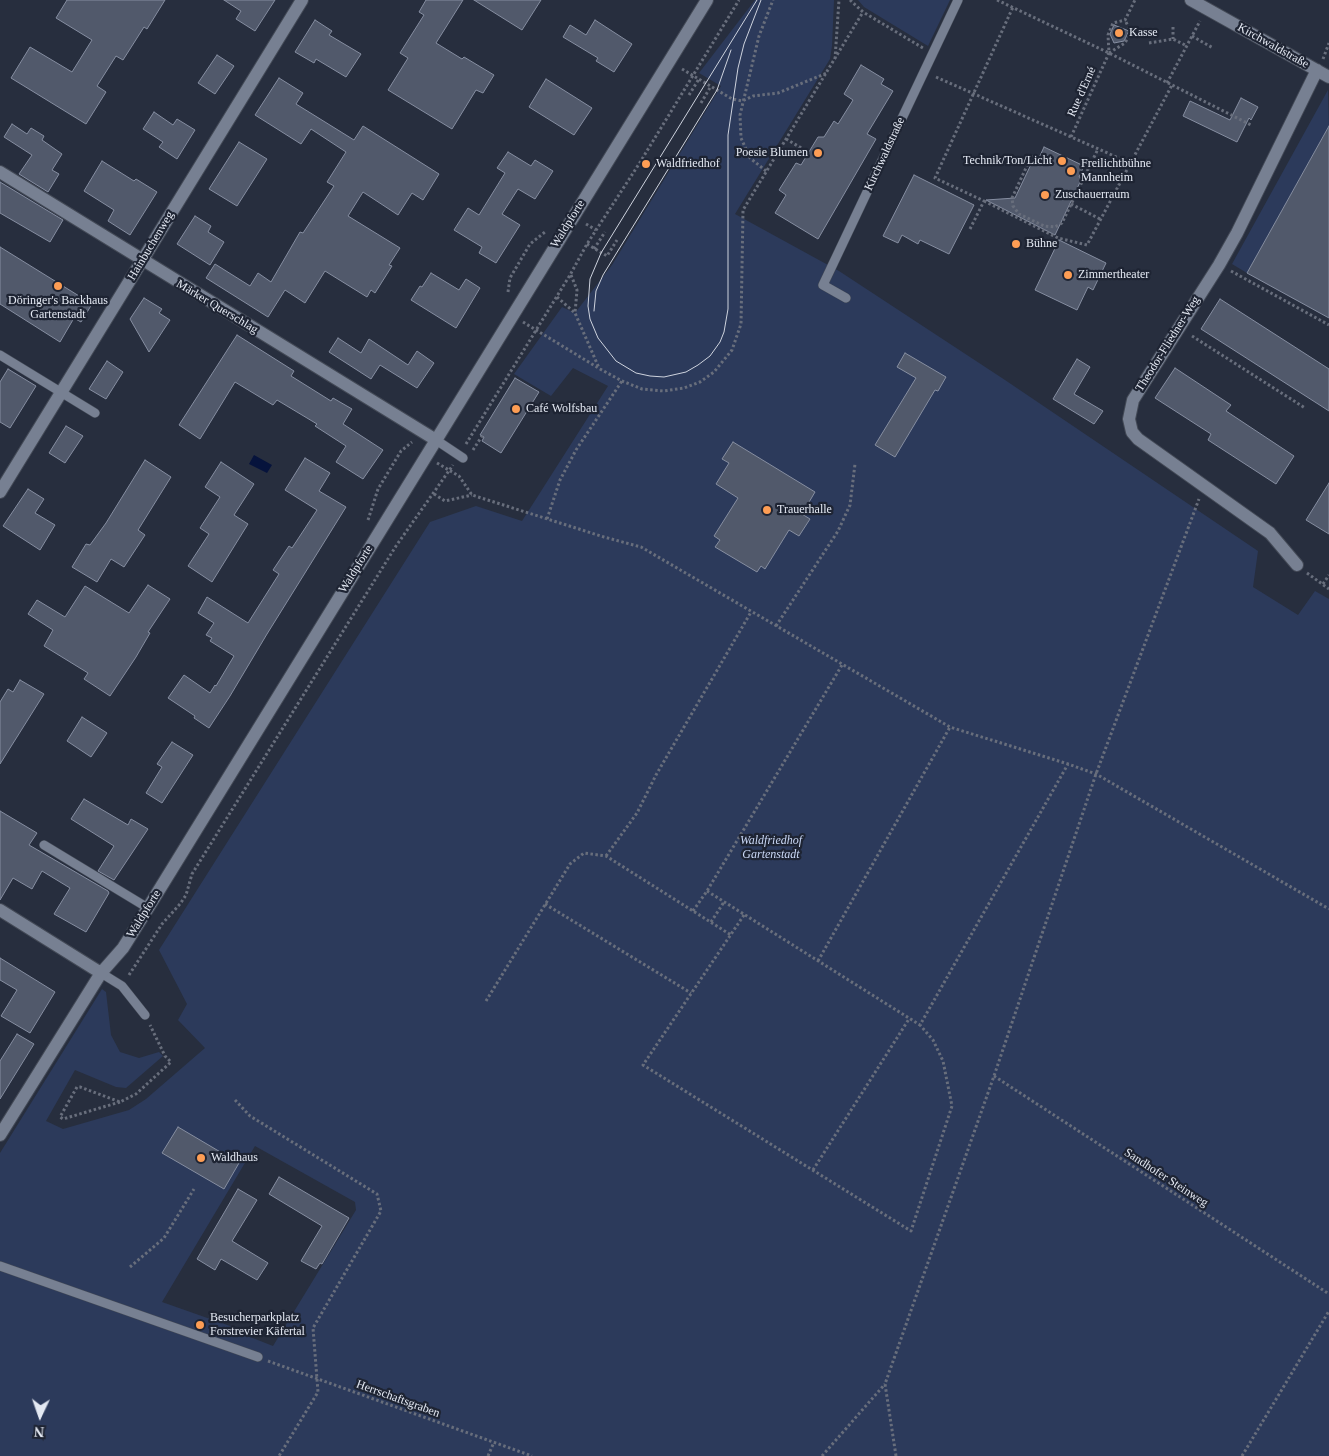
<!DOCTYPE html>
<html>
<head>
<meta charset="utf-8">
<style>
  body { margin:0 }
  #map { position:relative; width:1329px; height:1456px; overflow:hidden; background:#272e3e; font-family:"Times New Roman",serif }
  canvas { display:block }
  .north { position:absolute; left:15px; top:1391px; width:50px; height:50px; -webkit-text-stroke:4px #1e2433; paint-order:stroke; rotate:183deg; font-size:14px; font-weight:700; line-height:20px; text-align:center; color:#e4e9f3 }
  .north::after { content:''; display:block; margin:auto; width:18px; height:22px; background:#e4e9f3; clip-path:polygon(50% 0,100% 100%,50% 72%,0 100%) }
</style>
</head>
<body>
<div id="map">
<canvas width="1329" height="1456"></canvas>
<div class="north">N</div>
</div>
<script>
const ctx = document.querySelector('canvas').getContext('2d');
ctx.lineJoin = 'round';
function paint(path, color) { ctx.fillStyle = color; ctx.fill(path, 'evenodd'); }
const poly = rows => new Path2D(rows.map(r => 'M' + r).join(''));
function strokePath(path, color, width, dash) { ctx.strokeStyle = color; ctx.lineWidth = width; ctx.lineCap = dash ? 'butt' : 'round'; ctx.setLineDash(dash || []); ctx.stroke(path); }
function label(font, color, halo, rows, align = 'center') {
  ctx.font = font + ' "Times New Roman",serif'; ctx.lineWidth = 4.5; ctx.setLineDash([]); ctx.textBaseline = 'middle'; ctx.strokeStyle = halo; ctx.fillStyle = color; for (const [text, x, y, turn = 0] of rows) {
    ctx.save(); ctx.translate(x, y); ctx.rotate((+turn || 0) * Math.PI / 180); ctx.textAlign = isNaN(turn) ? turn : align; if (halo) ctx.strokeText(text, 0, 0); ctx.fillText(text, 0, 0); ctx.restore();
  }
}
const green = poly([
  [755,0,834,0,832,46,830,59,735,214,839,271,1005,380,1258,551,1253,587,1298,615,1315,591,1329,599,1329,1456,0,1456,0,1153,102,989,106,992,111,1035,120,1052,139,1058,159,1052,163,1056,126,1088,116,1087,75,1070,46,1121,63,1129,129,1110,146,1099,205,1048,178,1020,187,1004,159,950,430,522,476,506,522,521,608,386,573,368,551,396,514,374,562,307,575,313,612,265,721,86,699,73],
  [255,1146,355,1202,356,1210,273,1346,245,1335,230,1326,162,1302],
  [858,0,950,0,928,46,864,7],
  [1328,90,1329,126,1247,273,1232,264]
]);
const water = poly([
  [254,455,272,465,267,473,249,464]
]);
const building = poly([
  [67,0,165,0,147,29,144,27,123,60,116,56,97,86,106,92,86,124,11,78,30,47,72,72,92,40,56,18,67,0],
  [224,0,275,0,255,31,236,19,241,11,224,0],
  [426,0,463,0,436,43,462,59,464,57,494,75,483,93,476,90,452,129,388,90,408,58,400,53,424,15,419,12,426,0],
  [474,0,541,0,522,30,474,0],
  [315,20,332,31,329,35,361,54,346,77,316,59,314,63,295,52,315,20],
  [595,20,632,44,614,72,596,61,598,58,563,37,570,25,586,35,595,20],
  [1114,25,1129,31,1124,41,1114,43,1110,34,1114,25],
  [217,55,234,66,215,94,198,83,217,55],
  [861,65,884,79,881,84,893,91,867,134,876,139,818,239,775,213,786,195,779,190,796,163,801,165,818,137,824,137,834,121,838,124,853,100,844,94,861,65],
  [279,78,303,93,296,104,354,140,363,126,439,174,423,200,412,193,398,215,363,192,348,216,400,248,389,265,392,266,375,293,371,290,367,297,325,271,305,303,285,290,268,317,206,278,215,264,250,286,258,273,271,282,300,232,303,233,334,186,327,182,346,152,311,129,301,144,255,115,279,78],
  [546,79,592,108,574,135,529,107,546,79],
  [1241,98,1258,107,1251,120,1249,118,1237,142,1183,116,1190,101,1230,120,1241,98],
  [154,112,173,125,177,119,195,130,177,159,159,147,163,142,143,129,154,112],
  [12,124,27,134,31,128,44,136,42,140,62,154,52,170,59,174,48,192,19,174,32,155,4,137,12,124],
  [1329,126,1329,318,1247,273,1329,126],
  [239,142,267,159,237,206,209,189,239,142],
  [1044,147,1084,166,1079,177,1082,178,1055,235,986,200,1015,198,1035,156,1039,158,1044,147],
  [508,152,531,166,535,160,553,171,535,199,518,189,502,214,520,225,496,263,479,253,482,247,454,230,468,208,479,215,505,173,497,168,508,152],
  [102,161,134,181,136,179,157,192,130,235,108,221,114,210,84,191,102,161],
  [914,175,974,205,949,254,920,240,918,244,902,235,898,243,883,236,914,175],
  [0,182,63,220,50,242,0,213,0,182],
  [195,216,211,226,208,232,224,242,210,265,177,244,195,216],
  [1059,240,1106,263,1093,290,1088,287,1077,310,1035,290,1059,240],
  [0,247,92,304,81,322,74,318,60,342,0,304,0,247],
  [431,273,459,290,466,279,480,288,456,328,411,300,420,286,422,287,431,273],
  [144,298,162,309,159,313,170,320,149,352,130,319,144,298],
  [1220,299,1329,369,1329,411,1201,329,1220,299],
  [237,335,294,371,291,376,331,401,333,398,352,409,343,424,383,450,363,479,336,462,346,446,315,426,317,424,277,400,273,405,235,382,200,439,179,425,237,335],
  [338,338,361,353,369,339,408,365,417,351,434,363,417,388,380,365,371,379,329,352,338,338],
  [905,353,946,377,938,391,935,390,895,457,875,445,916,378,897,367,905,353],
  [1077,359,1090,367,1074,394,1103,411,1094,424,1053,399,1077,359],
  [107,361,123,372,106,399,89,389,107,361],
  [1175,368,1231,405,1226,411,1294,456,1276,484,1208,440,1211,434,1155,398,1175,368],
  [8,369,36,386,10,428,0,422,0,382,8,369],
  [515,378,539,392,501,453,482,441,484,437,480,435,515,378],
  [66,426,83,436,65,463,49,453,66,426],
  [733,442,815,492,802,514,810,519,799,536,789,530,765,569,761,566,757,572,715,547,720,540,714,536,738,498,716,484,729,463,722,459,733,442],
  [305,458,330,473,319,491,346,507,267,634,230,696,209,728,194,718,195,716,168,698,184,675,210,693,215,685,216,686,234,656,210,641,212,638,206,635,214,623,198,613,207,597,248,623,279,574,273,570,289,546,292,548,317,510,285,490,305,458],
  [145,460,171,477,138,530,145,535,124,567,111,559,97,582,72,567,86,544,90,545,106,523,145,460],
  [221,462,254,484,234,515,248,524,212,582,188,566,209,534,200,528,220,497,205,487,221,462],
  [1329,483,1329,534,1306,520,1329,483],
  [28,489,44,499,35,513,55,525,40,550,3,526,28,489],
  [148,585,170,599,148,632,150,633,136,657,110,696,84,679,88,673,44,646,53,630,28,614,37,600,65,617,85,586,129,613,148,585],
  [20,680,44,694,0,764,0,702,8,689,13,692,20,680],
  [82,717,107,733,91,757,67,741,82,717],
  [172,742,193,755,162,803,146,793,162,767,157,764,172,742],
  [84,799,128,825,131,819,148,829,114,880,98,871,114,846,71,819,84,799],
  [0,811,37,833,29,845,108,891,109,893,86,932,54,914,70,888,42,871,32,889,13,878,0,900,0,811],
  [0,958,55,992,30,1033,1,1016,17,990,0,980,0,958],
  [17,1034,34,1044,0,1099,0,1061,17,1034],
  [178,1127,239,1163,224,1189,162,1153,178,1127],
  [279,1177,349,1218,322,1264,320,1263,316,1269,301,1261,322,1226,269,1194,279,1177],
  [238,1189,257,1200,232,1241,268,1263,257,1280,221,1259,215,1270,197,1259,238,1189]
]);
const path = poly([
  [850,0,863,12,923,48],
  [997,0,1109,53,1251,125],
  [1173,27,1173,39],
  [1192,36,1213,48],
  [1149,43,1173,39,1187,46],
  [1109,53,1125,43,1131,32,1125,20],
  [835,59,839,0],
  [1323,59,1329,43],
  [682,69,732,99,742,101,753,96,778,93,827,73],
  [936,77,1130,163],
  [1167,83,1200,21],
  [689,95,699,79],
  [701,103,711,86],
  [1071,137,1109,53,1108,35,1113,23,1125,20,1135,0],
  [786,139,808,152],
  [1032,155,1012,198,1013,206,1019,214,1044,226,1055,227,1062,223,1098,149],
  [766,171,750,158,741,138,740,115,759,36,773,0],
  [984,201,1058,238,1087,245,1172,85],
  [1071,204,1100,219],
  [586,224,596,230],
  [970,229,984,201,935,178,1013,7],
  [587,244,607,256,617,240],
  [594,249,605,232],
  [1231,271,1329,325],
  [571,275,577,290,575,313,599,368],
  [508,292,510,278,530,244,545,232],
  [557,297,575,313],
  [523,322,600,369,622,381,642,389,664,391,684,388,700,382,714,372,732,350,741,324,743,210,863,12],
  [1192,336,1305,408],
  [466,444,570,275,587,244,639,164,739,0],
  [473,450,482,436],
  [437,463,459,476,472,495,604,537,641,547,950,727,1068,764],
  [434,494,445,501,472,495],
  [547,519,560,480,576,450,622,381],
  [368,520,378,489,401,451,412,442],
  [1307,573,1329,589],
  [1323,584,1329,575],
  [776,626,838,531,850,505,855,464],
  [606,856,637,813,656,775,751,612],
  [707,891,920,1025],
  [545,904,691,993],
  [693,911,707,891,842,665],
  [744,915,643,1065,911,1231,952,1106,943,1061,933,1040,920,1025,1068,764,1096,774,1329,909],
  [711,922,724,902],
  [818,961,950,727],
  [129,975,162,924,180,904,186,895,192,874,396,546,453,465],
  [486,1001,570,864,584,853,606,856,731,935],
  [994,1076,1329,1294],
  [235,1100,250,1116,377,1194,381,1211,313,1328,318,1392,279,1456],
  [120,1102,63,1119,60,1117,77,1087,80,1087,120,1102,136,1094,171,1062,165,1056,150,1025],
  [813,1170,909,1019],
  [130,1267,164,1238,194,1189],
  [268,1361,532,1456],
  [488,1456,494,1442],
  [822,1456,885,1384],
  [896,1456,885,1384,994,1076,1096,774,1199,499],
  [1242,1456,1329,1311]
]);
const service = poly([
  [846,298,823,285,958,0],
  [0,355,95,413],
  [436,440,463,458],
  [44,845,148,908],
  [101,973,122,986,145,1015],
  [0,1266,258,1357]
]);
const minor = poly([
  [1191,0,1329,77],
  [0,172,436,440],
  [0,492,302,0],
  [1297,565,1270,533,1138,439,1132,432,1129,419,1133,400,1219,265,1237,233,1317,70],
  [0,910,101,973],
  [0,1135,101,973,123,948,148,908,707,0]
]);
const tram = poly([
  [757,0,601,253,590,279,588,306,590,319,598,338,616,361,636,373,650,376,664,377,686,372,698,365,710,356,720,342,724,332,728,309,728,135,738,68,744,44,761,0],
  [594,311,596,291,603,275,717,90,731,50]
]);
const markers = [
  [1119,33,5,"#fd9d54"],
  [818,153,5,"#fd9d54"],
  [1062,161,5,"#fd9d54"],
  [646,164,5,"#fd9d54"],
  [1071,171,5,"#fd9d54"],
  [1045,195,5,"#fd9d54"],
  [1016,244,5,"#fd9d54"],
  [1068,275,5,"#fd9d54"],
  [58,286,5,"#fd9d54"],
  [516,409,5,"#fd9d54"],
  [767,510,5,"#fd9d54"],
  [201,1158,5,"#fd9d54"],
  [200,1325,5,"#fd9d54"]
];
const poiNames = [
  ["Kasse",1129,33],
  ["Poesie Blumen",808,153,"right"],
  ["Technik/Ton/Licht",1052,161,"right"],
  ["Waldfriedhof",656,164],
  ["Freilichtbühne",1081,164],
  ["Mannheim",1081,178],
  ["Zuschauerraum",1055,195],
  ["Bühne",1026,244],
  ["Zimmertheater",1078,275],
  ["Döringer's Backhaus",58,301,"center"],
  ["Gartenstadt",58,315,"center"],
  ["Café Wolfsbau",526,409],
  ["Trauerhalle",777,510],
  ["Waldhaus",211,1158],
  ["Besucherparkplatz",210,1318],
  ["Forstrevier Käfertal",210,1332]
];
const streetNames = [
  ["Kirchwaldstraße",1273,46,29],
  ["Rue d'Erné",1082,92,-66],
  ["Kirchwaldstraße",885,154,-65],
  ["Waldpforte",568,224,-58],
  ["Hainbuchenweg",151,246,-59],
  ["Märker Querschlag",217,307,31],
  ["Theodor-Fliedner-Weg",1168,344,-58],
  ["Waldpforte",356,569,-58],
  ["Waldpforte",144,914,-58],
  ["Sandhofer Steinweg",1166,1178,33],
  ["Herrschaftsgraben",398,1399,20]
];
const parkNames = [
  ["Waldfriedhof",771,841],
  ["Gartenstadt",771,855]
];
paint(green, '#2c3a5b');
paint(water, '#06133c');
paint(building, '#51596b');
strokePath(building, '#868ea1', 1);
strokePath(service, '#434956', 10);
strokePath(minor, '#434956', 14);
strokePath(path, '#686e7c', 3, [2.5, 2.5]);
strokePath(service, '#778092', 9);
strokePath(minor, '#778092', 12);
strokePath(tram, '#ced3de', 1);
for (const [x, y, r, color] of markers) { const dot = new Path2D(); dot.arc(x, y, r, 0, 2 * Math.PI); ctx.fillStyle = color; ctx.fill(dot); strokePath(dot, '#1e2433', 2); }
label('12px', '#e4e9f3', '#1e2433', poiNames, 'left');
label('12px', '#e4e9f3', '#1e2433', streetNames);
label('italic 12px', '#cad8f6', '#1e2433', parkNames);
</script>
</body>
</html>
